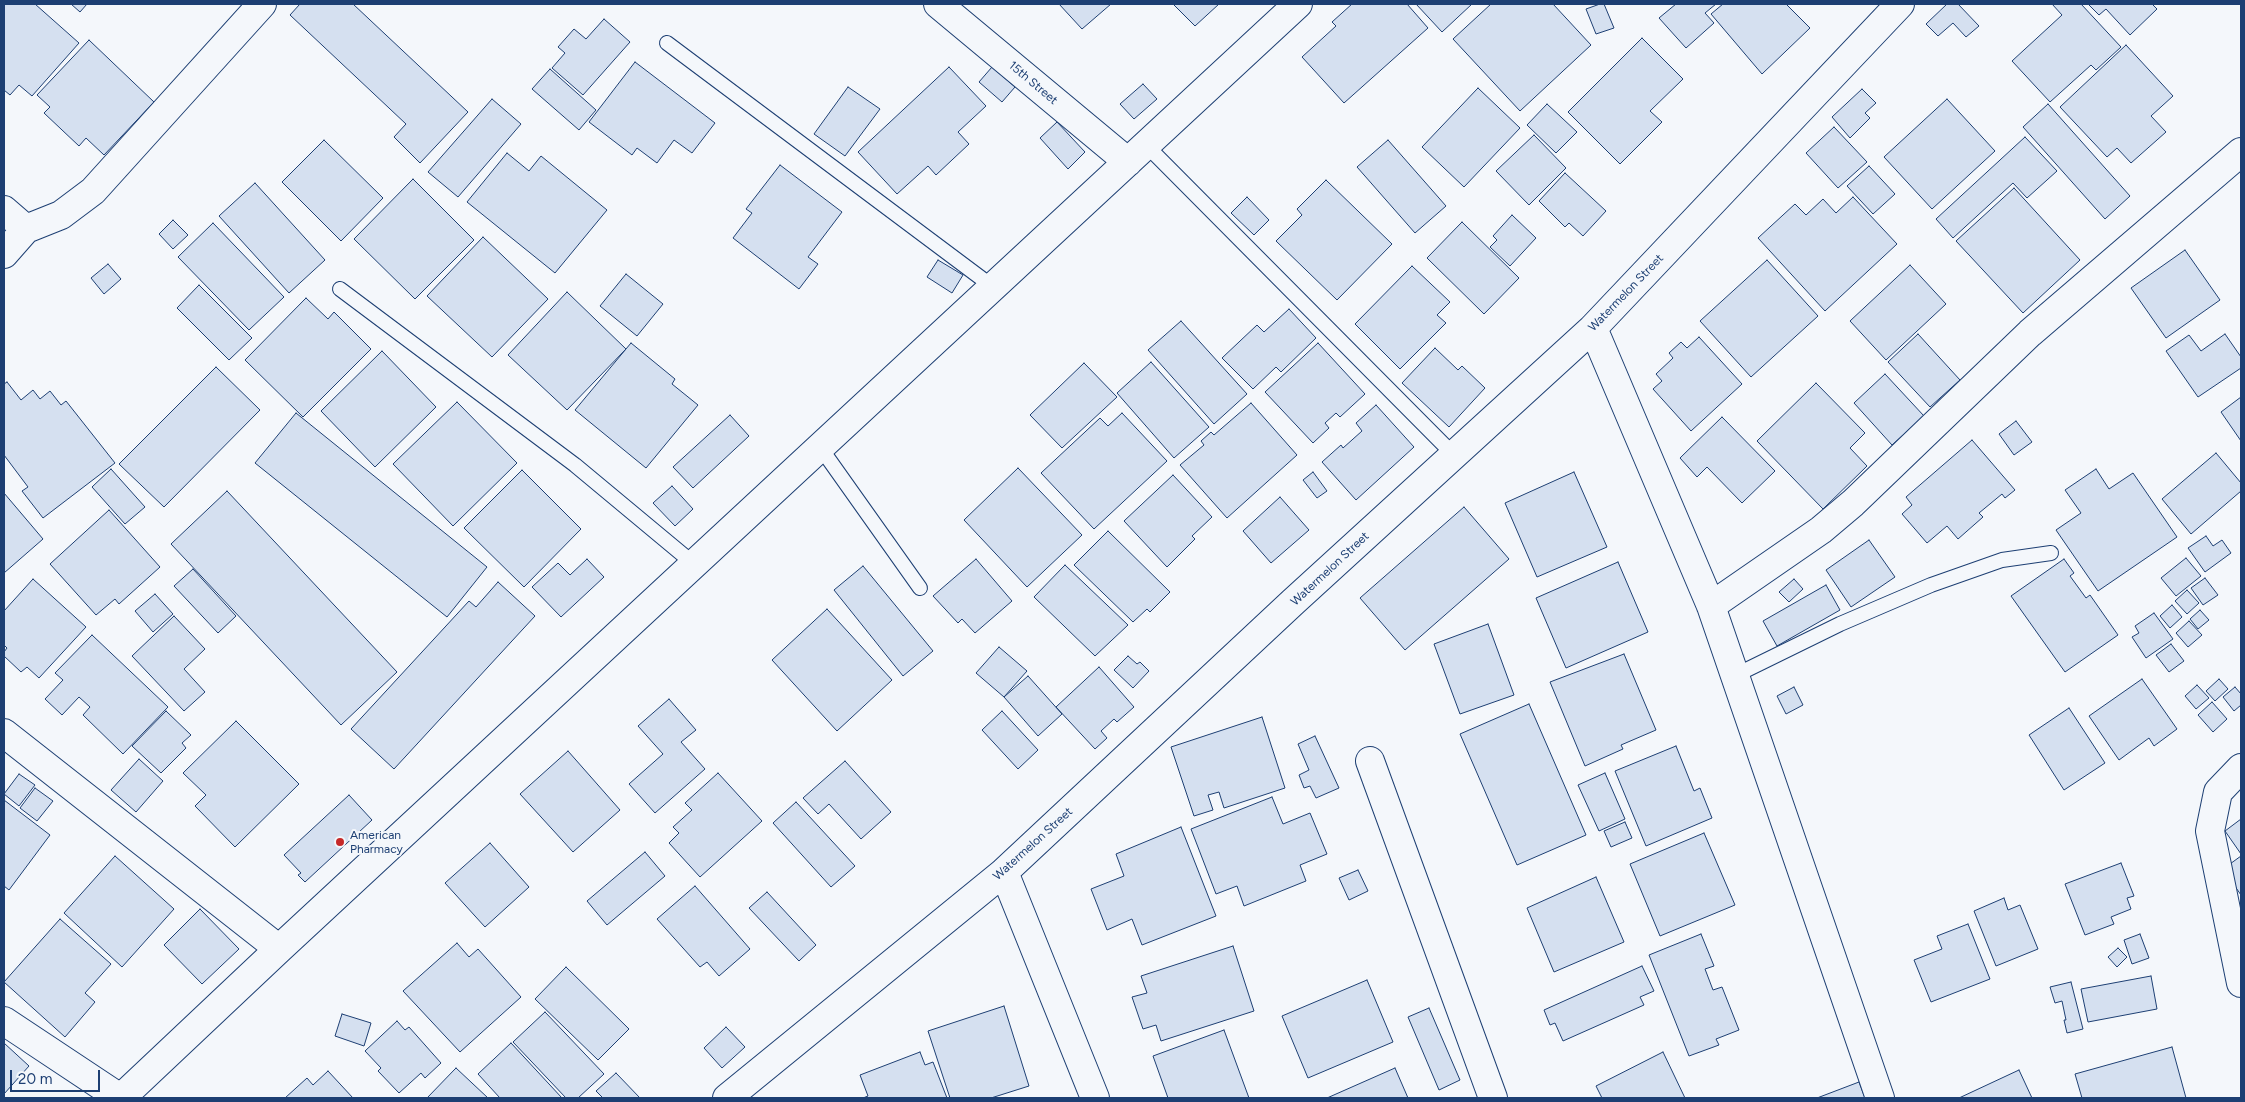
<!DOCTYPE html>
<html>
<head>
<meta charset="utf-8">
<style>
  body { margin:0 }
  #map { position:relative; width:2245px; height:1102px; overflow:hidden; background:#f4f7fb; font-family:Figtree,sans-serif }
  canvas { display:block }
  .frame { position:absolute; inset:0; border:5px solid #1d3f73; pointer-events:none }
  .scale { position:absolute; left:10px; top:1070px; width:90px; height:22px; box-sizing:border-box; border:2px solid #1d3f73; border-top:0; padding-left:6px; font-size:15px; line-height:18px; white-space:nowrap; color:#1d3f73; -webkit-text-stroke:4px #f4f7fb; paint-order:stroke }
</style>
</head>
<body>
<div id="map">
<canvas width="2245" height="1102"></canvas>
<div class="frame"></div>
<div class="scale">20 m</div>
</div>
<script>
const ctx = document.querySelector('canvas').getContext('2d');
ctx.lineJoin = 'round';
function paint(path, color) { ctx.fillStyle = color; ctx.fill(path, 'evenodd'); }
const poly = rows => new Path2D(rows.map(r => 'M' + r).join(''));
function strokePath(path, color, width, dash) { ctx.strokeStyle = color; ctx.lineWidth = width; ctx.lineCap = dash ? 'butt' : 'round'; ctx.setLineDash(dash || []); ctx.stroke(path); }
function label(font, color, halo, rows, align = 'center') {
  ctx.font = font + ' Figtree,sans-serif'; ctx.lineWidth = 4; ctx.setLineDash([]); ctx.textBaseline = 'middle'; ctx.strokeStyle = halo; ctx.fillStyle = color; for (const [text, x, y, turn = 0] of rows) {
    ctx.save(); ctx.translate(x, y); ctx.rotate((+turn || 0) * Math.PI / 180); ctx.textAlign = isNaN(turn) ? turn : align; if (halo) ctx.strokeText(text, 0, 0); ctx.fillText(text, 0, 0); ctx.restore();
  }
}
const building = poly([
  [4,4,35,4,79,43,32,96,19,85,10,95,4,90,4,4],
  [71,4,87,4,80,12,71,4],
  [300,4,353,4,468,112,420,163,394,137,406,124,290,15,300,4],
  [1059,4,1111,4,1082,29,1059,4],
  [1173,4,1219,4,1195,26,1173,4],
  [1352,4,1407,4,1428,28,1344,103,1302,57,1336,26,1332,22,1352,4],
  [1416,4,1472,4,1442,32,1416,4],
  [1491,4,1553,4,1591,45,1520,111,1453,39,1491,4],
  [1600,4,1604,4,1614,28,1596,34,1586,9,1600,4],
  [1676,4,1716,4,1705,13,1714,23,1686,48,1659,18,1676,4],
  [1723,4,1786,4,1810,28,1762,74,1711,14,1723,4],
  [1947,4,1958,4,1979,26,1966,37,1953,23,1938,36,1926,24,1947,4],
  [2052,4,2081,4,2121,47,2096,70,2091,65,2050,102,2012,61,2062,15,2052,4],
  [2088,4,2154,4,2153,5,2157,9,2130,35,2106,9,2099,15,2088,4],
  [604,19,630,42,583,95,552,68,565,53,558,47,574,29,586,39,604,19],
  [1642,38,1683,79,1650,111,1662,122,1620,164,1568,112,1642,38],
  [89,40,154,102,104,155,86,138,79,146,44,113,50,107,37,95,89,40],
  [2126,45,2173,96,2151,116,2166,132,2131,163,2117,148,2107,157,2060,107,2126,45],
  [635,62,715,123,692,153,674,140,657,163,637,148,632,155,589,122,635,62],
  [949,67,986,106,958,132,969,144,936,175,928,166,897,194,858,152,949,67],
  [992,67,1015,87,1002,102,979,82,992,67],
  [550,69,596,110,579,130,532,89,550,69],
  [1143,84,1157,99,1134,119,1120,104,1143,84],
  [848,87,880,109,845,156,814,134,848,87],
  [1478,88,1520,128,1464,187,1422,147,1478,88],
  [1862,89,1876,103,1865,113,1870,118,1850,138,1832,117,1862,89],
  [492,99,521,124,458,197,428,172,492,99],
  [1947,99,1995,151,1932,209,1884,157,1947,99],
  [1547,104,1577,132,1556,153,1527,125,1547,104],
  [2048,104,2130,196,2105,219,2023,127,2048,104],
  [1057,122,1085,152,1068,169,1040,138,1057,122],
  [1834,127,1867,162,1838,188,1806,153,1834,127],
  [1534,135,1566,168,1529,205,1496,171,1534,135],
  [2025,137,2057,171,2027,198,2013,183,1953,238,1936,219,2025,137],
  [324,140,383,198,341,241,282,182,324,140],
  [1388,140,1446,206,1415,233,1357,167,1388,140],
  [507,153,529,171,541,156,607,210,555,273,467,202,507,153],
  [780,165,842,212,808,257,818,264,799,289,733,238,752,213,746,209,780,165],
  [1869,166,1895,194,1873,214,1847,186,1869,166],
  [1565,173,1606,211,1583,236,1569,223,1565,227,1539,201,1565,173],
  [413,179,474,240,415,299,354,239,413,179],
  [1326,180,1392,244,1337,300,1276,241,1302,215,1297,209,1326,180],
  [255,183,325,260,289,293,219,216,255,183],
  [2014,188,2080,260,2023,313,1956,241,2014,188],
  [1247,197,1269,220,1254,235,1231,213,1247,197],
  [1853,197,1897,244,1825,311,1758,238,1795,204,1806,215,1823,199,1836,213,1853,197],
  [1512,215,1536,238,1510,266,1490,247,1497,240,1493,236,1512,215],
  [173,220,188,235,173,249,159,234,173,220],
  [1462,222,1519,278,1484,314,1427,258,1462,222],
  [213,223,284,297,249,330,178,257,213,223],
  [483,237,548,299,492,357,427,296,483,237],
  [2185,250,2220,300,2166,338,2131,288,2185,250],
  [938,260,963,275,952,293,927,277,938,260],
  [1767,260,1818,316,1751,377,1700,321,1767,260],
  [108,264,121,279,104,294,91,278,108,264],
  [1910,265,1946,304,1886,360,1850,321,1910,265],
  [1412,266,1450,302,1437,315,1446,323,1400,369,1355,324,1412,266],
  [626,274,663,304,637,336,600,306,626,274],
  [199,285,252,338,229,360,177,308,199,285],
  [567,292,626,349,567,410,508,355,567,292],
  [306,298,328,319,334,312,371,349,303,417,245,360,306,298],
  [1289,309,1316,338,1281,372,1276,367,1253,389,1222,358,1257,325,1264,332,1289,309],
  [1181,321,1247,394,1214,424,1148,350,1181,321],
  [1918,334,1960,380,1930,407,1888,362,1918,334],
  [2225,334,2241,357,2241,368,2198,397,2166,351,2189,335,2201,351,2225,334],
  [1699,337,1742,384,1691,431,1653,389,1662,381,1656,374,1673,358,1669,353,1681,342,1687,348,1699,337],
  [631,343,675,379,672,384,698,405,646,468,575,410,631,343],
  [1318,343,1365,394,1340,417,1336,413,1325,423,1329,428,1313,443,1265,392,1318,343],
  [1435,348,1458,370,1462,366,1485,388,1449,427,1402,383,1435,348],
  [382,351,436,407,375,467,321,411,382,351],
  [1151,362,1209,427,1174,458,1117,393,1151,362],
  [1084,363,1117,397,1062,448,1030,415,1084,363],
  [216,367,260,410,164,507,119,464,216,367],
  [1885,374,1924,416,1892,445,1854,403,1885,374],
  [7,382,21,400,33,390,40,399,50,391,61,405,66,401,115,463,43,518,22,491,28,487,4,455,4,384,7,382],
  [1816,383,1865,433,1850,448,1867,466,1823,509,1757,441,1816,383],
  [2241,397,2241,441,2221,412,2241,397],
  [457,402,517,463,453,526,393,464,457,402],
  [1251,403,1297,455,1227,518,1180,465,1204,445,1201,441,1211,432,1214,435,1251,403],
  [1376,405,1414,447,1356,500,1322,462,1341,445,1343,448,1362,431,1356,423,1376,405],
  [296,413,487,567,447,617,255,463,296,413],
  [1122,413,1167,461,1094,529,1041,473,1100,418,1108,426,1122,413],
  [730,415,749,436,693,488,673,467,730,415],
  [1722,417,1775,471,1742,503,1707,467,1697,477,1680,458,1722,417],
  [2016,421,2032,442,2014,455,1999,434,2016,421],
  [1972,440,2015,490,2005,498,2002,494,1979,513,1983,517,1958,539,1947,526,1927,543,1902,514,1912,505,1906,497,1972,440],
  [2216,453,2241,483,2241,491,2191,534,2162,499,2216,453],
  [1018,468,1082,535,1027,587,964,520,1018,468],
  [111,469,145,507,125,524,92,487,111,469],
  [2096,469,2109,489,2133,473,2177,537,2098,591,2056,530,2081,513,2065,490,2096,469],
  [522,470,581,529,524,587,464,528,522,470],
  [1313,472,1327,491,1317,498,1303,480,1313,472],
  [1574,472,1607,547,1537,577,1505,503,1574,472],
  [1173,475,1212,517,1192,536,1195,539,1167,567,1124,521,1173,475],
  [672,486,693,509,675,526,653,503,672,486],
  [227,491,397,672,341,725,171,544,227,491],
  [4,493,43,539,4,573,4,493],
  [1280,497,1309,530,1271,563,1243,531,1280,497],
  [1464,507,1509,559,1405,650,1360,598,1464,507],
  [109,510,160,567,119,604,115,599,96,615,50,564,109,510],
  [1108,531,1170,592,1150,612,1147,609,1133,622,1074,565,1108,531],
  [2206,536,2213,546,2222,540,2231,553,2205,572,2188,548,2206,536],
  [1869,540,1895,577,1851,607,1826,570,1869,540],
  [2186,558,2201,576,2176,596,2161,578,2186,558],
  [587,559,604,577,561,617,532,587,558,563,570,575,587,559],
  [976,559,1012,601,975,633,962,619,958,623,933,596,976,559],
  [2064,559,2074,573,2070,576,2086,598,2090,595,2118,635,2065,672,2011,596,2064,559],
  [1618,562,1648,632,1566,668,1536,598,1618,562],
  [1065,565,1128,625,1095,656,1034,597,1065,565],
  [863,566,933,651,903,676,834,590,863,566],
  [193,569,236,616,218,633,174,586,193,569],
  [2205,578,2218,595,2203,605,2191,588,2205,578],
  [33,579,86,627,39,678,27,667,21,672,4,656,4,652,7,648,4,645,4,611,33,579],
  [1794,579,1803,589,1789,602,1779,592,1794,579],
  [498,582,535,616,394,769,351,729,469,601,476,607,498,582],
  [1826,585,1840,610,1777,646,1763,621,1826,585],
  [2187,590,2199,603,2187,614,2175,601,2187,590],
  [155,594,173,614,153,632,135,611,155,594],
  [2172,605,2182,617,2170,628,2160,616,2172,605],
  [827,609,892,680,837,731,772,660,827,609],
  [2200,610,2209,620,2198,629,2190,619,2200,610],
  [2154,613,2173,639,2146,658,2132,637,2139,633,2135,626,2154,613],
  [174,616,205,649,184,669,205,692,184,711,132,656,174,616],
  [2189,621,2202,635,2188,647,2176,633,2189,621],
  [1488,624,1514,695,1460,714,1434,644,1488,624],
  [92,635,168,707,123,754,83,715,90,707,79,697,62,715,45,699,63,680,55,673,92,635],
  [2171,644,2184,661,2169,672,2156,655,2171,644],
  [999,647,1027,671,1004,697,976,673,999,647],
  [1624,654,1656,730,1621,745,1623,749,1585,766,1550,682,1624,654],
  [1128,656,1137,664,1140,662,1149,671,1133,688,1114,670,1128,656],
  [1099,667,1134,707,1117,722,1114,719,1101,731,1107,738,1095,749,1056,707,1099,667],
  [1028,676,1062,714,1038,736,1004,697,1028,676],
  [2142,679,2177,729,2154,746,2149,738,2119,760,2089,716,2142,679],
  [2219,679,2228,689,2215,701,2206,691,2219,679],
  [2197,685,2209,698,2196,709,2185,696,2197,685],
  [1794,687,1803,705,1786,714,1777,696,1794,687],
  [2235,687,2241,694,2241,705,2234,711,2223,697,2235,687],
  [669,699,696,730,681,742,705,769,655,813,629,784,663,754,638,726,669,699],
  [2212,702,2227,719,2213,732,2198,715,2212,702],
  [1529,704,1586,835,1517,865,1460,734,1529,704],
  [2069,708,2105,763,2064,790,2029,735,2069,708],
  [166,711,191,735,182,743,186,748,161,773,132,746,166,711],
  [1002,711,1038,750,1018,769,982,730,1002,711],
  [1262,717,1285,788,1224,808,1219,792,1208,795,1213,810,1194,816,1171,747,1262,717],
  [236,721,299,784,235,847,195,806,206,795,183,773,236,721],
  [1315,736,1339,788,1316,798,1310,786,1304,788,1299,775,1309,770,1298,744,1315,736],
  [1676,746,1694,791,1700,788,1712,818,1646,846,1615,771,1676,746],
  [568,751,620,810,573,852,520,794,568,751],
  [139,759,163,781,136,812,111,790,139,759],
  [845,761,891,812,861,839,829,804,818,814,803,798,845,761],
  [718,773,762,821,700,877,669,843,679,833,673,827,692,810,685,803,718,773],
  [1605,773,1625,819,1599,831,1578,785,1605,773],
  [19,774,35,785,19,806,4,794,19,774],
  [35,788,53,801,37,821,20,808,35,788],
  [349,795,372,820,305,882,298,875,301,873,284,855,349,795],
  [1272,797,1283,824,1310,813,1327,854,1300,865,1306,881,1244,906,1237,886,1216,894,1191,829,1272,797],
  [4,800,50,835,9,890,4,886,4,800],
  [796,802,855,866,831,887,773,823,796,802],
  [2241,819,2241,854,2225,831,2241,819],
  [1625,822,1632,838,1611,847,1604,831,1625,822],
  [1181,827,1216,916,1142,945,1132,919,1107,930,1091,889,1124,876,1116,854,1181,827],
  [1704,833,1735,905,1660,936,1630,864,1704,833],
  [490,843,529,887,485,927,445,883,490,843],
  [645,852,665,876,607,925,587,901,645,852],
  [115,856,174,909,122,967,64,913,115,856],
  [2241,856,2241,895,2223,869,2241,856],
  [2121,863,2134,896,2127,898,2131,909,2111,917,2114,924,2085,935,2065,884,2121,863],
  [1358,870,1368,891,1349,900,1339,878,1358,870],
  [1596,877,1624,942,1554,972,1527,908,1596,877],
  [695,886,750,949,719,976,707,962,700,967,657,919,695,886],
  [767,892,816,945,799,961,749,908,767,892],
  [2004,898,2008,910,2020,905,2038,949,1996,966,1974,911,2004,898],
  [200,909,239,949,202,984,164,945,200,909],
  [60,919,111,964,85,993,95,1002,65,1037,4,982,60,919],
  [1968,924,1990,979,1931,1002,1914,960,1942,949,1937,936,1968,924],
  [1701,934,1714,966,1705,969,1713,990,1722,987,1739,1030,1716,1039,1719,1045,1689,1056,1649,955,1701,934],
  [2140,934,2149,958,2132,964,2124,940,2140,934],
  [457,943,469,957,478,949,521,997,460,1052,403,991,457,943],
  [1233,946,1254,1011,1161,1041,1156,1025,1143,1029,1132,997,1147,993,1141,976,1233,946],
  [2118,948,2127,957,2117,967,2108,957,2118,948],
  [1642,966,1654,991,1640,997,1644,1005,1563,1041,1555,1023,1550,1025,1544,1010,1642,966],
  [566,967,629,1029,598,1060,535,999,566,967],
  [2151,976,2157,1009,2088,1022,2081,989,2151,976],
  [1367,980,1393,1042,1308,1078,1282,1016,1367,980],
  [2071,982,2083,1029,2067,1033,2064,1020,2066,1020,2062,1001,2055,1003,2050,987,2071,982],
  [1004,1006,1029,1086,991,1098,950,1098,928,1031,1004,1006],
  [1429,1008,1460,1080,1439,1090,1408,1017,1429,1008],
  [545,1012,604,1074,578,1098,566,1098,513,1042,545,1012],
  [342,1014,371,1023,364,1046,335,1036,342,1014],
  [397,1021,405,1030,409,1027,441,1063,425,1078,421,1073,399,1093,378,1071,381,1068,365,1051,397,1021],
  [726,1027,745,1047,722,1068,704,1048,726,1027],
  [1224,1030,1249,1098,1168,1098,1153,1056,1224,1030],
  [4,1043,29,1066,4,1094,4,1043],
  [511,1043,562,1098,500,1098,478,1074,511,1043],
  [2172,1047,2186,1098,2082,1098,2075,1074,2172,1047],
  [920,1052,925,1065,933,1062,947,1098,863,1098,868,1096,860,1075,920,1052],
  [1663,1052,1685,1098,1602,1098,1596,1086,1663,1052],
  [456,1068,488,1098,427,1098,456,1068],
  [1395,1068,1408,1098,1327,1098,1395,1068],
  [2019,1070,2032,1098,1959,1098,2019,1070],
  [328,1071,353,1098,285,1098,307,1078,313,1085,328,1071],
  [616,1073,640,1098,603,1098,596,1091,616,1073],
  [1859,1082,1865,1098,1817,1098,1859,1082]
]);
const lane = poly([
  [667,43,993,287],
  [1146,145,1454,455],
  [340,289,575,465,694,564],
  [820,447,920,588],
  [1736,675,1840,624,1931,585,2002,560,2051,553]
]);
const street = poly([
  [938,4,1128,162],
  [4,210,26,229],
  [4,254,26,229,61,215,93,191,262,4],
  [1593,328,1711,606,1880,1098],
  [1711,606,1821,530,1853,503,2030,333,2241,152],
  [4,733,279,949],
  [1370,761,1493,1098],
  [2241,768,2218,792,2210,831,2241,983],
  [1004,872,1095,1098],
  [4,1021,120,1098],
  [121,1098,279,949,1298,4],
  [727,1098,1004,872,1293,602,1593,328,1900,4]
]);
const markers = [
  [340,842,5,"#c62828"]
];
const streetNames = [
  ["15th Street",1033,83,40],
  ["Watermelon Street",1626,293,-46],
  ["Watermelon Street",1330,569,-43],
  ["Watermelon Street",1033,844,-42]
];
const poiNames = [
  ["American",350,835],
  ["Pharmacy",350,849]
];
paint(building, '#d5e0f0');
strokePath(building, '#1d3f73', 1);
strokePath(lane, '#1d3f73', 16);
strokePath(street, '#1d3f73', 30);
strokePath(lane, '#f4f7fb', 14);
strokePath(street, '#f4f7fb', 28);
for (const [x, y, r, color] of markers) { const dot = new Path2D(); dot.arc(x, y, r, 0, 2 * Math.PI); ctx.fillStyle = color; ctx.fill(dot); strokePath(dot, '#f4f7fb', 2); }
label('12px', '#1d3f73', '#f4f7fb', streetNames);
label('12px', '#1d3f73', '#f4f7fb', poiNames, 'left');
</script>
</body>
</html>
